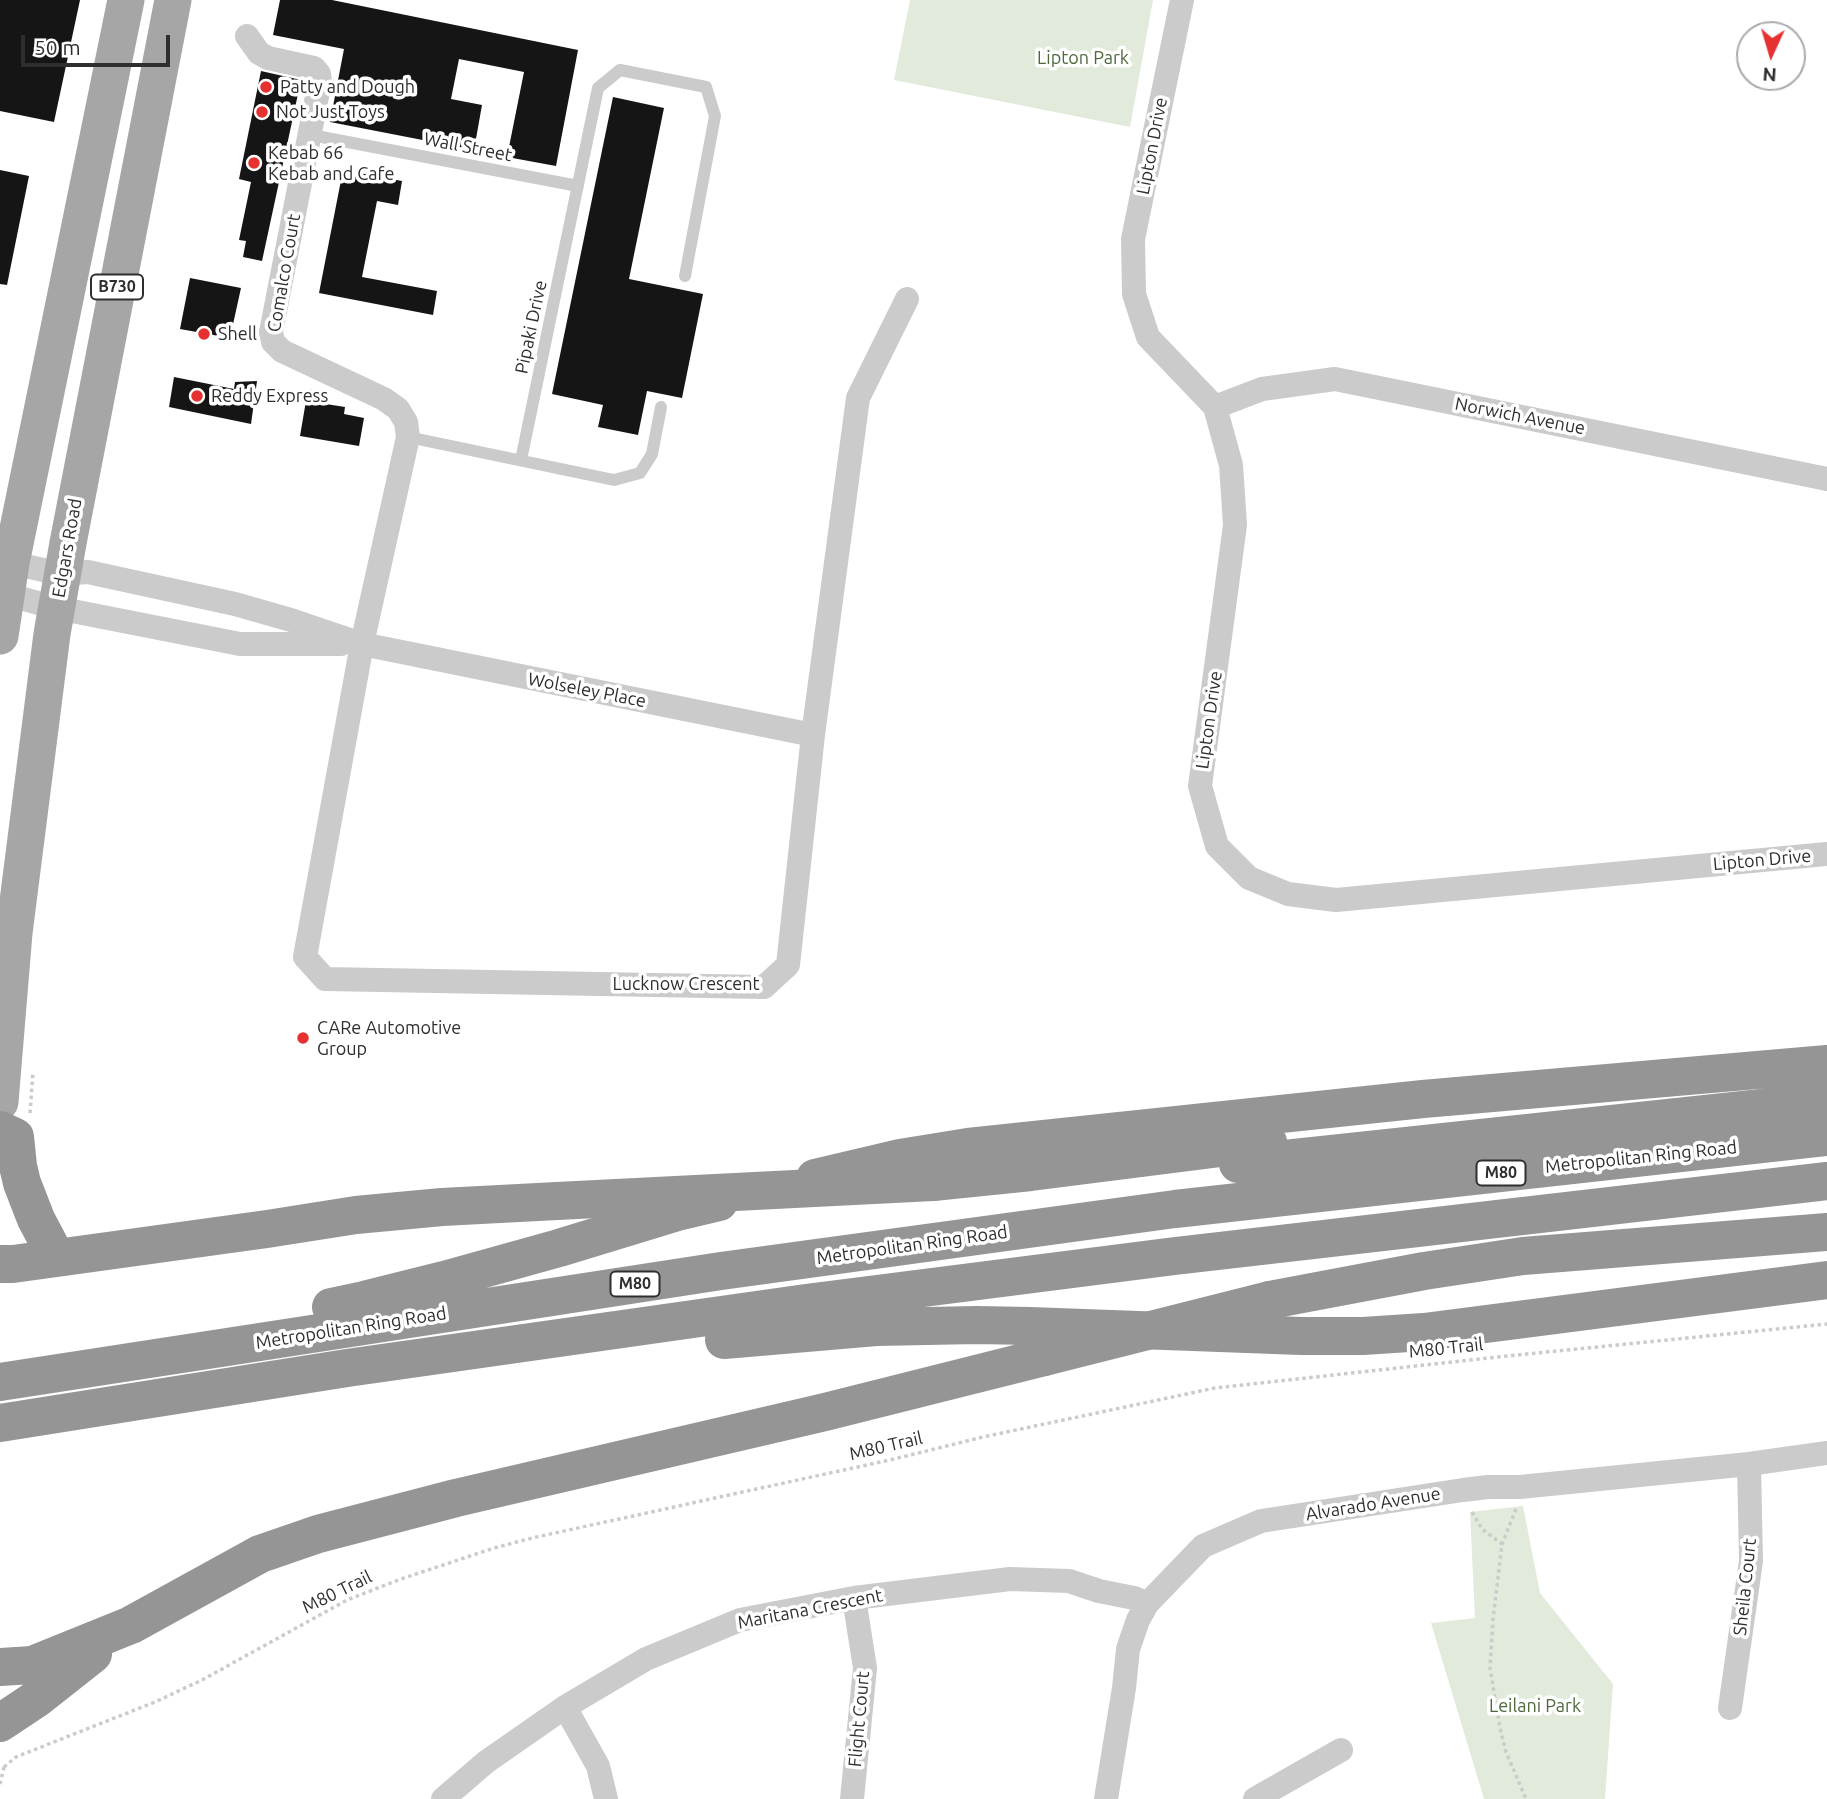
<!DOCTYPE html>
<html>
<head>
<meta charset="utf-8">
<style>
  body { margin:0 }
  #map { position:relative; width:1827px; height:1799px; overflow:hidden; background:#fff; font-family:Ubuntu,sans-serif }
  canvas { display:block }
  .north { position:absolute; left:1736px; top:21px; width:70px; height:70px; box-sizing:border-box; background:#fff; border:2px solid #ababab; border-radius:50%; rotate:184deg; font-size:19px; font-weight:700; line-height:28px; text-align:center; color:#2e2e2e }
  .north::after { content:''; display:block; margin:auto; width:24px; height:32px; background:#e5312f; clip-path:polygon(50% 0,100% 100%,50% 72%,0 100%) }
  .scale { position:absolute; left:21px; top:35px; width:149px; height:32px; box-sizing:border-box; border:4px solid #2e2e2e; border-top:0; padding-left:9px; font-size:21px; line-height:24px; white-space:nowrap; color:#2e2e2e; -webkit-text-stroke:5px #fff; paint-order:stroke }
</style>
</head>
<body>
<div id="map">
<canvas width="1827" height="1799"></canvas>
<div class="north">N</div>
<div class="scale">50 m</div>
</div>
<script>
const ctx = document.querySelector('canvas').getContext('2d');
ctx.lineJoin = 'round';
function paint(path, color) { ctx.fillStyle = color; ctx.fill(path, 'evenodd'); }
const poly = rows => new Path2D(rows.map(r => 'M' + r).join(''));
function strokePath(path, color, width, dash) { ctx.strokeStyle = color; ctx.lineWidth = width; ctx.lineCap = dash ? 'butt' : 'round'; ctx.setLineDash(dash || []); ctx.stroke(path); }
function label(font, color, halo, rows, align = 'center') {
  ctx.font = font + ' Ubuntu,sans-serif'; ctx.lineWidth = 7; ctx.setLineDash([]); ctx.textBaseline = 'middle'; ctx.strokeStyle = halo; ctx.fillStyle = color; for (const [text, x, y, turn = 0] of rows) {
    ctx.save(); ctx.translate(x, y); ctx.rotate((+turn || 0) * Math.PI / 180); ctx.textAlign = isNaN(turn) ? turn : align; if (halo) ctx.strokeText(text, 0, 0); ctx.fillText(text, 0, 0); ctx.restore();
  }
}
const green = poly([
  [910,0,1153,0,1130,127,894,80],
  [1523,1506,1540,1593,1613,1684,1605,1799,1484,1799,1431,1623,1475,1618,1470,1512]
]);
const building = poly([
  [0,0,80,0,54,122,0,111],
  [280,0,332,0,578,50,556,166,507,157,524,72,459,59,451,99,482,105,474,150,330,122,344,49,273,35],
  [261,71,301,80,262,261,243,257,246,241,239,240,251,182,239,179],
  [613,97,664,108,629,279,703,294,682,398,647,391,638,435,598,427,603,405,552,394],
  [0,170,29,176,7,285,0,284],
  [343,170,402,181,398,205,377,201,362,277,437,291,433,315,319,293],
  [190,278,241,288,230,338,180,329],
  [174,377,234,389,235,382,257,381,251,424,169,407],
  [308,389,328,393,326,404,345,407,344,414,364,418,359,446,300,436]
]);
const path = poly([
  [30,1113,33,1072],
  [1516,1509,1502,1544,1493,1619,1490,1668,1500,1728,1506,1752,1526,1799],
  [1472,1512,1482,1529,1502,1544],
  [4,1767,16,1757,155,1702,202,1680,347,1600,401,1579,494,1548,532,1538,894,1459,983,1437,1215,1388,1507,1356,1827,1324],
  [0,1784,4,1767]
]);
const service = poly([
  [311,135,578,186],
  [408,437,614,480,640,473,652,454,661,407],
  [521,460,598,88,620,70,706,87,715,116,685,276]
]);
const minor = poly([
  [1182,0,1133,239,1134,294,1148,337,1215,407,1231,465,1235,525,1200,786,1217,846,1249,878,1288,894,1336,900,1827,854],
  [247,36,259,53,268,58,314,68,319,74,320,81,271,332,273,342,282,351,384,399,398,409,406,422,408,437,362,644,305,957,325,979,764,987,788,965,813,735,858,398,907,299],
  [1215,407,1262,389,1335,379,1827,479],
  [11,563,62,574,88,572,235,604,291,620,362,644,813,735],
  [5,594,57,608,240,644,341,644],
  [565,1707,598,1766,606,1799],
  [1730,1708,1751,1561,1749,1464],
  [443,1799,486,1762,565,1707,646,1659,740,1620,854,1598,1010,1579,1069,1581,1099,1591,1134,1598,1147,1604],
  [852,1799,865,1668,854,1598],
  [1106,1799,1124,1688,1128,1649,1138,1620,1147,1604,1203,1546,1261,1521,1463,1490,1488,1487,1520,1487,1749,1464,1827,1453],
  [1255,1799,1341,1750]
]);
const primary = poly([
  [0,636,11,563,126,0],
  [0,1102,14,933,52,634,68,543,173,0]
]);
const motorway = poly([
  [0,1130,15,1137,18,1166,22,1183,36,1219,56,1257],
  [1238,1164,1827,1101],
  [815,1178,900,1158,968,1147,1423,1099,1827,1064],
  [933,1182,1031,1172,1268,1142],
  [0,1264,13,1264,267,1229,356,1215,442,1207,557,1201],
  [1270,1300,1424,1271,1523,1256,1827,1232],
  [331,1307,364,1300,444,1280,559,1248,677,1212,719,1202],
  [724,1340,876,1327,977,1325,1030,1326,1301,1336,1363,1336,1424,1332,1827,1280],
  [0,1382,721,1271,1175,1209,1827,1137],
  [0,1423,347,1368,806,1303,1175,1256,1827,1181],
  [0,1667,32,1665,131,1625,260,1554,318,1534,456,1498,825,1412,1044,1357],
  [0,1723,36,1699,93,1654]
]);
const motorwayBridge = poly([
  [557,1201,933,1182],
  [1044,1357,1270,1300]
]);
const markers = [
  [266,87,7,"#e5312f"],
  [262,112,7,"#e5312f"],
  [254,163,7,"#e5312f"],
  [204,334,7,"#e5312f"],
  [197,396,7,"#e5312f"],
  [303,1038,7,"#e5312f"]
];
const shields = [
  [117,287,52],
  [1501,1173,49],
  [635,1284,49]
];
const shieldNames = [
  ["B730",117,287],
  ["M80",1501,1173],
  ["M80",635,1284]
];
const parkNames = [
  ["Lipton Park",1083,58],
  ["Leilani Park",1535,1706]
];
const poiNames = [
  ["Patty and Dough",280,87],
  ["Not Just Toys",276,112],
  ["Kebab 66",268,153],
  ["Kebab and Cafe",268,174],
  ["Shell",218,334],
  ["Reddy Express",211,396],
  ["CARe Automotive",317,1028],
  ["Group",317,1049]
];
const streetNames = [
  ["Lipton Drive",1152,146,-79],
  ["Wall Street",468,147,11],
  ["Comalco Court",284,273,-80],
  ["Pipaki Drive",531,327,-78],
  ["Norwich Avenue",1520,416,11],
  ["Edgars Road",67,548,-80],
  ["Wolseley Place",587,690,11],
  ["Lipton Drive",1209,720,-82],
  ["Lipton Drive",1762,860,-5],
  ["Lucknow Crescent",686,984],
  ["Metropolitan Ring Road",1641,1157,-6],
  ["Metropolitan Ring Road",912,1245,-8],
  ["Metropolitan Ring Road",351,1328,-9],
  ["M80 Trail",1446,1348,-6],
  ["M80 Trail",886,1446,-13],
  ["Alvarado Avenue",1373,1504,-9],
  ["Sheila Court",1745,1587,-84],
  ["M80 Trail",337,1592,-26],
  ["Maritana Crescent",810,1609,-11],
  ["Flight Court",859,1719,-85]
];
paint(green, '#e2ebdb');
paint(building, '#151515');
strokePath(path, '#cbcbcb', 3.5, [3.5, 3.5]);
strokePath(service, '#cbcbcb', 12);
strokePath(minor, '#cbcbcb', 24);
strokePath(primary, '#a6a6a6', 37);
strokePath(motorway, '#959595', 38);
strokePath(motorwayBridge, '#959595', 38);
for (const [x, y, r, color] of markers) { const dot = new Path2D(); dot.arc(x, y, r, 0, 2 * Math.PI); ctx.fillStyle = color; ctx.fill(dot); strokePath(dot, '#fff', 2.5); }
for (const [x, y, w] of shields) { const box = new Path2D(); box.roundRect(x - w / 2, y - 12.5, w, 25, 5); ctx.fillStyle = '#fff'; ctx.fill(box); strokePath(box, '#2e2e2e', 2); }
label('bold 16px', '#2e2e2e', null, shieldNames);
label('18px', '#4d693b', '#fff', parkNames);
label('18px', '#2e2e2e', '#fff', poiNames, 'left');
label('18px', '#2e2e2e', '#fff', streetNames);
</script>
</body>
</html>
